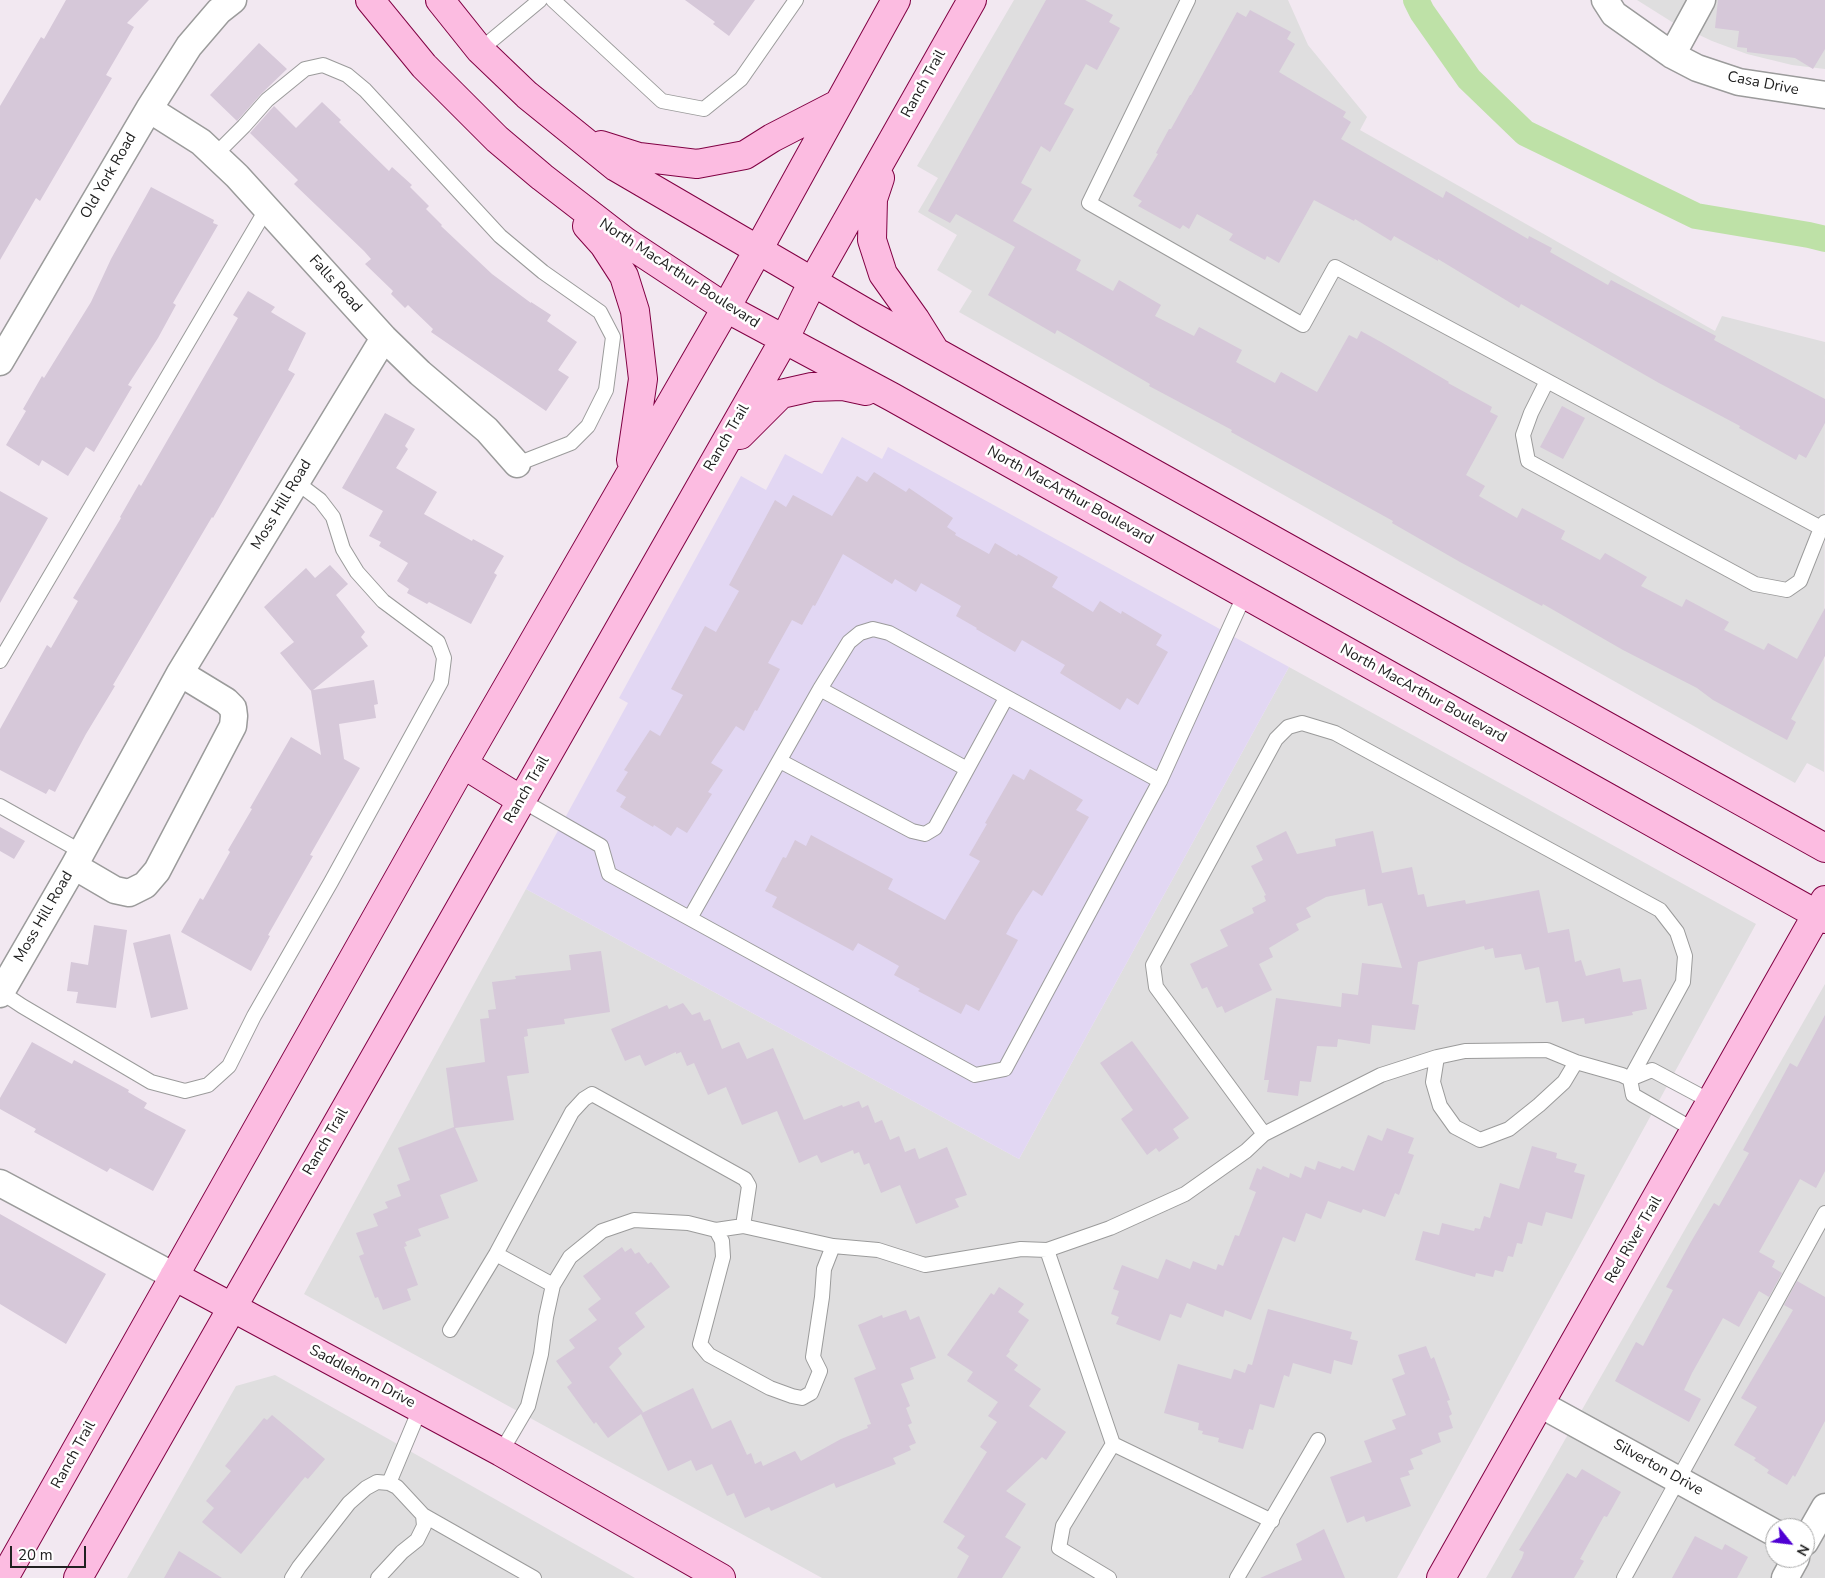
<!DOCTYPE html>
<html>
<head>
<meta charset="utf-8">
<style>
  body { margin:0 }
  #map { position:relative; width:1825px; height:1578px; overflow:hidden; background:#f2e8f1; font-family:"Nunito Sans",sans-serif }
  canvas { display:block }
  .north { position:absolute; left:1765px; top:1518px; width:50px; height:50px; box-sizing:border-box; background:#fff; border:1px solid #a6a6a6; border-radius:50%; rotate:119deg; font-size:14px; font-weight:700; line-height:20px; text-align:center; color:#212121 }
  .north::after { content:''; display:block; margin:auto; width:18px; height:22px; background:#4f00d3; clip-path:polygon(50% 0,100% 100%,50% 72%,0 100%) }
  .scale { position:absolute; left:10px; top:1546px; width:76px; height:22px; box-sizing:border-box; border:2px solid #212121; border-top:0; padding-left:6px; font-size:15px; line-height:18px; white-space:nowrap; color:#212121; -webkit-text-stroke:4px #fff; paint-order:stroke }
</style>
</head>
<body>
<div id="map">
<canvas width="1825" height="1578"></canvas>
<div class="north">N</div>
<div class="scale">20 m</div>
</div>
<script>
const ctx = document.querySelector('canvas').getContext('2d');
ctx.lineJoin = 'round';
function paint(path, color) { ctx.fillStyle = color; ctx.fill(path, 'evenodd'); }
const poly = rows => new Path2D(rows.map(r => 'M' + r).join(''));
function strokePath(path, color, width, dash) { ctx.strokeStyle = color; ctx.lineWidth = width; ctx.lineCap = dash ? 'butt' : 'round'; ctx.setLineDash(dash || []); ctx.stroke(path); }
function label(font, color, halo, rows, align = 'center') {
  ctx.font = font + ' "Nunito Sans",sans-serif'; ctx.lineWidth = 5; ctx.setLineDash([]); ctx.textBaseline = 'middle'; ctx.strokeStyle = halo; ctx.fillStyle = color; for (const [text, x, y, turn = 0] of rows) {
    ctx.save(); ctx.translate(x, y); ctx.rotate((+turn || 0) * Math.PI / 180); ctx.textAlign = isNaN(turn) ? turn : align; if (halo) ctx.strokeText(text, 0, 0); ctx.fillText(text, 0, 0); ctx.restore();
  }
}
const residential = poly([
  [1014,0,1288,0,1308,45,1367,117,1360,130,1715,331,1722,316,1825,342,1824,772,1807,763,1795,783,959,312,972,291,937,270,957,235,918,212,938,178,917,166],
  [1637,0,1825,0,1825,69,1792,65,1747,54,1712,41,1672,22],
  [1289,667,1756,924,1397,1578,822,1578,304,1294,526,889,1019,1159],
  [1825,984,1825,1578,1486,1578],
  [1775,1528,1805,1528,1805,1558,1775,1558],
  [275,1375,635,1578,127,1578,236,1386]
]);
const commercial = poly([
  [842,437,882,459,888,447,1289,667,1019,1159,526,889,628,703,619,698,741,476,766,490,785,454,822,474]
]);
const canal = poly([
  [1416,0,1422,12,1469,79,1525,133,1696,216,1809,235,1825,239]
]);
const building = poly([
  [66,0,149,0,127,23,134,27,106,75,112,78,40,201,36,198,0,260,0,106,41,37,44,39],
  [685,0,755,0,729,36,713,24,715,22],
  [1046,0,1085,0,1113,15,1109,22,1120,28,1097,70,1086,64,1064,104,1074,109,1050,152,1041,146,1021,183,1032,189,1013,221,1081,260,1076,270,1113,291,1119,280,1161,305,1155,316,1194,336,1199,327,1242,350,1236,362,1275,383,1281,372,1317,392,1349,335,1357,339,1361,331,1381,342,1449,382,1448,383,1492,407,1490,412,1498,416,1466,475,1485,486,1479,496,1517,518,1522,508,1565,531,1561,539,1600,560,1605,553,1647,577,1641,586,1682,607,1686,599,1729,622,1724,630,1764,650,1768,643,1797,659,1825,608,1825,656,1791,719,1796,722,1787,740,1713,700,1697,688,1623,650,1543,604,1542,606,1460,562,1392,523,1393,521,1231,432,1232,430,1149,386,1150,384,1057,330,1055,334,988,295,1015,247,956,214,950,223,928,211],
  [1718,0,1825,0,1825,49,1813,69,1795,58,1747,52,1747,48,1737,47,1739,31,1715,28],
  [1250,10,1291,32,1287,39,1295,44,1279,72,1346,112,1343,117,1351,122,1341,139,1443,198,1446,191,1528,239,1529,236,1552,248,1550,252,1608,285,1611,280,1716,336,1714,340,1825,399,1825,423,1806,458,1799,454,1796,460,1739,428,1740,426,1659,383,1521,304,1519,308,1438,259,1438,261,1394,236,1391,241,1355,219,1354,221,1314,200,1279,263,1267,256,1265,260,1229,240,1233,234,1197,214,1189,229,1183,225,1180,229,1138,206,1142,201,1133,196,1158,154,1156,153,1169,129,1171,129,1190,95,1191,95,1237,12,1246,17],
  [259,43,287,69,261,94,237,121,210,95],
  [322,102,341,120,339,122,389,171,392,167,412,185,410,187,429,206,426,209,442,225,441,226,492,274,531,303,531,302,551,315,547,321,577,342,558,370,569,377,546,411,431,332,433,329,408,305,405,308,391,294,393,291,365,264,371,259,364,251,294,184,298,180,250,133,274,106,296,128],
  [151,187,214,220,213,223,218,225,173,303,176,305,158,338,128,385,132,387,94,452,86,447,68,476,42,460,39,466,6,445,26,411,23,409,42,376,44,378,91,302,111,259],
  [248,291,275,307,271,312,306,333,288,370,295,374,213,518,212,517,113,685,115,686,86,734,55,792,49,789,46,794,0,770,0,729,47,645,51,648,78,601,73,598,121,518,120,517,139,484,141,486,238,318,233,315],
  [1562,406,1585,418,1563,459,1540,447],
  [385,413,415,429,405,446,408,449,396,468,437,492,424,514,472,541,473,539,504,556,494,573,497,575,471,624,429,602,427,604,407,593,409,589,397,581,408,563,379,546,381,542,369,536,383,511,342,488],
  [874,472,906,492,909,488,953,518,947,527,956,533,955,535,989,554,995,543,1017,556,1018,554,1058,577,1052,587,1093,612,1100,601,1121,614,1122,611,1162,635,1156,645,1168,652,1138,705,1127,698,1120,710,1060,673,1065,665,1022,640,1015,652,976,629,977,628,956,616,961,606,921,583,916,592,895,579,892,584,843,554,815,606,813,605,802,625,792,620,768,663,780,669,757,711,755,710,744,731,736,726,711,763,723,770,708,792,712,794,687,833,677,827,671,836,654,825,653,827,620,807,626,797,616,791,628,772,624,770,650,730,660,736,683,695,671,689,705,626,716,632,739,591,729,585,775,500,786,507,793,495,832,516,857,476,867,482],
  [0,491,48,518,0,603],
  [330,565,348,584,336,595,365,632,361,637,368,646,313,690,374,680,378,704,374,705,376,718,339,724,344,759,360,768,310,855,313,856,268,935,270,936,251,971,181,932,200,898,203,900,230,852,228,850,252,809,250,808,291,737,321,755,311,691,280,653,294,642,264,607,306,568,315,578],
  [1030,769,1083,800,1076,810,1089,817,1042,896,1033,890,1016,916,1006,934,1018,940,979,1011,966,1004,961,1014,918,991,920,989,894,975,899,966,858,943,853,951,772,907,777,897,765,891,783,857,786,858,795,840,806,846,811,835,893,879,888,889,945,920,980,861,969,855,987,824,985,823,1013,774,1024,780],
  [0,827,25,841,14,859,0,851],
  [1286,831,1297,854,1336,846,1335,839,1373,831,1382,873,1412,867,1418,895,1424,894,1427,907,1465,900,1466,904,1539,890,1548,933,1569,929,1575,962,1581,960,1586,976,1620,968,1623,982,1641,979,1647,1009,1632,1012,1633,1015,1585,1024,1584,1018,1562,1022,1558,1001,1546,1003,1539,967,1525,970,1521,954,1495,958,1493,948,1485,950,1484,946,1418,962,1412,1004,1419,1005,1415,1030,1372,1025,1370,1044,1338,1039,1337,1047,1317,1046,1311,1082,1300,1081,1298,1096,1267,1092,1269,1080,1264,1080,1276,998,1341,1007,1342,993,1358,995,1362,963,1402,968,1382,903,1368,906,1365,889,1326,897,1306,908,1311,917,1296,924,1299,930,1269,948,1273,957,1259,964,1272,990,1225,1013,1222,1006,1217,1008,1207,987,1202,989,1190,964,1228,946,1220,930,1254,913,1252,908,1266,901,1264,896,1266,895,1251,866,1263,860,1256,846],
  [94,925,127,930,116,1008,76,1003,78,992,67,991,71,962,88,965],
  [170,934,188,1009,151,1018,133,943],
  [601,951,610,1012,564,1019,565,1024,527,1029,528,1036,524,1037,529,1073,507,1076,514,1120,455,1128,478,1181,440,1195,449,1218,418,1229,421,1236,405,1242,407,1246,404,1247,418,1285,407,1289,411,1300,383,1310,378,1297,375,1298,359,1256,364,1254,356,1233,378,1226,373,1214,388,1208,385,1202,401,1196,397,1185,410,1180,398,1148,454,1127,446,1068,485,1062,480,1019,489,1018,488,1010,496,1009,492,982,516,979,515,976,571,970,569,955],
  [683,1003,692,1015,700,1012,704,1021,710,1019,722,1049,739,1042,747,1059,773,1048,804,1120,842,1105,843,1107,859,1101,862,1108,868,1105,875,1123,882,1120,890,1140,899,1136,905,1152,915,1148,919,1159,947,1147,967,1195,955,1199,959,1207,916,1224,900,1185,881,1193,869,1163,864,1165,859,1152,854,1154,853,1150,821,1163,817,1155,799,1163,777,1111,742,1125,726,1087,708,1095,694,1063,687,1066,681,1052,676,1054,676,1052,645,1066,640,1055,625,1061,611,1029,667,1005,669,1009],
  [1825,1015,1825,1171,1816,1188,1800,1179,1759,1252,1775,1261,1772,1267,1782,1273,1769,1297,1759,1291,1739,1327,1723,1318,1692,1373,1684,1390,1701,1399,1689,1422,1615,1381,1636,1342,1643,1346,1673,1290,1666,1287,1692,1240,1714,1203,1719,1206,1749,1153,1743,1150,1790,1063,1797,1067],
  [1132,1041,1189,1118,1173,1129,1179,1138,1159,1152,1156,1148,1147,1155,1121,1119,1133,1110,1100,1063],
  [32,1042,72,1064,74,1060,129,1090,128,1092,147,1103,144,1108,186,1130,153,1191,110,1168,107,1172,34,1132,36,1129,0,1109,0,1098],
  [1387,1128,1414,1138,1408,1153,1414,1155,1399,1195,1395,1193,1385,1217,1363,1209,1361,1213,1328,1201,1321,1219,1306,1213,1295,1242,1283,1237,1251,1320,1225,1310,1223,1317,1187,1303,1181,1318,1170,1314,1160,1341,1116,1324,1119,1317,1111,1314,1119,1291,1113,1289,1122,1265,1158,1279,1166,1259,1190,1269,1193,1261,1216,1270,1218,1264,1223,1266,1235,1235,1239,1236,1256,1192,1249,1189,1257,1168,1261,1170,1263,1166,1289,1178,1290,1173,1301,1178,1305,1166,1315,1170,1318,1161,1340,1169,1342,1166,1354,1171,1368,1135,1382,1141],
  [1532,1146,1557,1153,1556,1158,1577,1164,1574,1172,1585,1175,1572,1219,1546,1212,1542,1226,1528,1222,1522,1244,1517,1243,1513,1257,1508,1256,1503,1272,1495,1270,1493,1277,1476,1273,1475,1277,1415,1260,1423,1231,1439,1235,1442,1223,1474,1231,1475,1228,1480,1229,1484,1216,1490,1218,1500,1183,1519,1189],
  [0,1214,106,1274,66,1344,0,1304],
  [622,1247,625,1252,631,1248,635,1254,639,1252,648,1264,651,1262,670,1287,635,1313,645,1327,618,1348,622,1354,609,1367,643,1412,642,1413,693,1388,712,1429,731,1420,747,1455,751,1453,755,1464,761,1461,763,1466,795,1451,801,1461,841,1439,868,1428,867,1425,871,1424,854,1378,876,1369,858,1325,882,1315,883,1318,906,1310,910,1320,919,1316,936,1358,910,1368,914,1379,901,1384,910,1406,906,1408,912,1423,908,1425,916,1443,909,1446,911,1450,893,1458,896,1464,836,1488,834,1483,771,1511,769,1507,745,1518,734,1493,727,1496,712,1464,696,1471,691,1460,668,1471,641,1414,608,1438,596,1422,594,1424,567,1387,572,1383,556,1361,575,1348,569,1340,597,1320,588,1309,601,1299,583,1276],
  [1797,1281,1825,1297,1825,1421,1795,1477,1793,1475,1787,1485,1767,1473,1769,1470,1754,1460,1756,1458,1734,1445,1757,1407,1741,1398,1793,1310,1784,1305],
  [999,1287,1024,1304,1018,1312,1029,1320,1009,1350,1010,1351,1006,1356,1018,1365,1014,1370,1041,1389,1029,1406,1066,1432,1046,1460,1042,1457,1006,1491,1026,1504,1005,1537,1021,1547,1002,1578,957,1578,969,1556,957,1548,965,1536,943,1522,987,1452,980,1447,997,1422,988,1416,998,1402,967,1381,973,1372,947,1355,991,1293,994,1295],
  [1268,1309,1352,1332,1350,1339,1358,1341,1352,1365,1334,1360,1331,1374,1293,1363,1289,1377,1284,1375,1274,1408,1260,1404,1253,1430,1249,1429,1243,1449,1218,1442,1219,1438,1202,1434,1203,1431,1198,1430,1199,1423,1164,1413,1178,1364,1231,1379,1234,1369,1245,1373,1248,1364,1252,1365],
  [1426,1346,1431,1359,1434,1357,1450,1400,1447,1401,1452,1414,1449,1416,1453,1428,1438,1433,1441,1442,1421,1450,1423,1454,1410,1459,1414,1469,1408,1471,1410,1475,1400,1478,1411,1506,1366,1522,1364,1516,1347,1523,1330,1477,1372,1462,1364,1441,1396,1429,1392,1420,1406,1415,1392,1379,1405,1374,1398,1355],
  [272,1415,325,1459,308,1479,305,1477,241,1554,202,1522,214,1508,206,1501,231,1471,225,1466,264,1418,267,1420],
  [1582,1469,1621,1492,1607,1517,1604,1516,1580,1559,1584,1561,1574,1578,1511,1578,1522,1558,1524,1552,1519,1550,1567,1473,1576,1478],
  [1324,1529,1345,1578,1260,1578,1302,1560,1296,1544],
  [1695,1536,1722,1550,1725,1544,1748,1557,1737,1578,1672,1578],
  [179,1551,222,1578,164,1578]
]);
const lane = poly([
  [553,0,662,101,704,109,741,79,796,0],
  [1188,0,1089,203,1303,325,1335,267,1821,528],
  [480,50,540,0],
  [215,155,244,126,267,100,305,69,323,65,347,75,365,90,500,236,543,272,600,312,613,337,606,390,588,426,571,443,517,464],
  [1547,381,1531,413,1523,435,1528,461,1755,584,1787,590,1800,581,1821,528,1825,522],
  [0,661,267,208],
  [820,689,967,769],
  [780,761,912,831,925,834,935,828,1006,698],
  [521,800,601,846,609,874,975,1075,1005,1069,1160,781,1245,594],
  [0,806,82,852],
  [690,918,820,689,849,642,860,633,873,629,889,633,1160,781],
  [1,992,22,1006,151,1082,185,1091,208,1085,229,1066,254,1016,331,882,441,682,444,658,438,642,383,601,357,572,343,549,333,517,320,500,296,482],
  [1437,1057,1433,1082,1440,1106,1455,1127,1480,1140,1509,1129,1539,1105,1564,1082,1576,1062],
  [1630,1079,1652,1070,1712,1102],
  [1264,1134,1156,987,1153,965,1276,739,1288,727,1302,723,1335,733,1660,910,1677,932,1685,956,1683,982,1630,1079,1633,1095,1696,1131],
  [716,1230,743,1226,833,1246,878,1250,925,1265,1021,1249,1047,1250,1110,1228,1185,1194,1246,1151,1264,1134,1381,1075,1437,1057,1465,1051,1547,1050,1576,1062,1622,1075,1630,1079],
  [1047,1250,1113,1444,1063,1526,1059,1548,1109,1578],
  [496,1254,553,1285],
  [450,1330,496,1254,572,1112,584,1099,592,1094,745,1179,749,1186,743,1226],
  [1113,1444,1272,1521],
  [501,1452,528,1406,541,1354,546,1317,553,1285,570,1257,602,1231,634,1220,688,1223,716,1230,722,1241,723,1257,700,1344,709,1355,770,1388,792,1396,802,1398,811,1393,820,1371,813,1357,822,1297,824,1269,833,1246],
  [389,1483,420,1409],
  [423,1515,534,1578],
  [292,1578,299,1567,349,1503,366,1488,377,1482,389,1483,397,1487,423,1515,424,1526,417,1540,402,1552,378,1578],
  [1237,1578,1318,1440],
  [1624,1578,1825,1213]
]);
const street = poly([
  [1605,0,1614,14,1672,55,1697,68,1739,82,1825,95],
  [1672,55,1702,0],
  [149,109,201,142,237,176,384,338,420,373,487,430,517,464],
  [0,362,149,109,189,46,219,11,233,0],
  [74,866,115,890,129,893,145,885,157,871,233,726,234,716,233,708,226,701,180,673],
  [0,994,74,866,180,673,384,338],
  [0,1183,174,1276],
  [1540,1404,1775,1533],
  [1805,1542,1825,1507],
  [1785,1578,1796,1558]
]);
const secondary = poly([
  [370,0,424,66,497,139,542,177,626,242,726,308,892,397,1825,919],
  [440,0,480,50,527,95,616,167,868,314,1825,848],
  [601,145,639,157,697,164,745,155,772,138,838,104],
  [880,178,873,199,872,240,883,274,915,319,935,351],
  [587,226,604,245,624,276,635,311,643,379,631,460],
  [740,435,781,394,812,387,843,386,866,391],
  [463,764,521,800],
  [174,1276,501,1452,721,1578],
  [4,1578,463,764,726,308,896,0],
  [78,1578,784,340,813,281,972,0],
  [1441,1578,1825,900]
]);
const streetNames = [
  ["Ranch Trail",924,84,-61],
  ["Casa Drive",1763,84,11],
  ["Old York Road",109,176,-60],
  ["North MacArthur Boulevard",679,274,33],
  ["Falls Road",335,284,48],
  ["Ranch Trail",727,438,-60],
  ["North MacArthur Boulevard",1070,496,29],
  ["Moss Hill Road",282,505,-59],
  ["North MacArthur Boulevard",1423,694,29],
  ["Ranch Trail",527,790,-60],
  ["Moss Hill Road",44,917,-60],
  ["Ranch Trail",326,1142,-60],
  ["Red River Trail",1634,1240,-60],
  ["Saddlehorn Drive",362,1377,28],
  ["Ranch Trail",74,1455,-61],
  ["Silverton Drive",1658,1468,29]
];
paint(residential, '#dfdedf');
paint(commercial, '#e2d7f3');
strokePath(canal, '#bee1a7', 26);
paint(building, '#d6c8d9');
strokePath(lane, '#9b9b9b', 16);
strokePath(street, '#9b9b9b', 29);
strokePath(secondary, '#800143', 30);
strokePath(lane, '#fff', 14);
strokePath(street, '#fff', 26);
strokePath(secondary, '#fcbce1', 28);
label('15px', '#212121', '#fff', streetNames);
</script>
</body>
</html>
